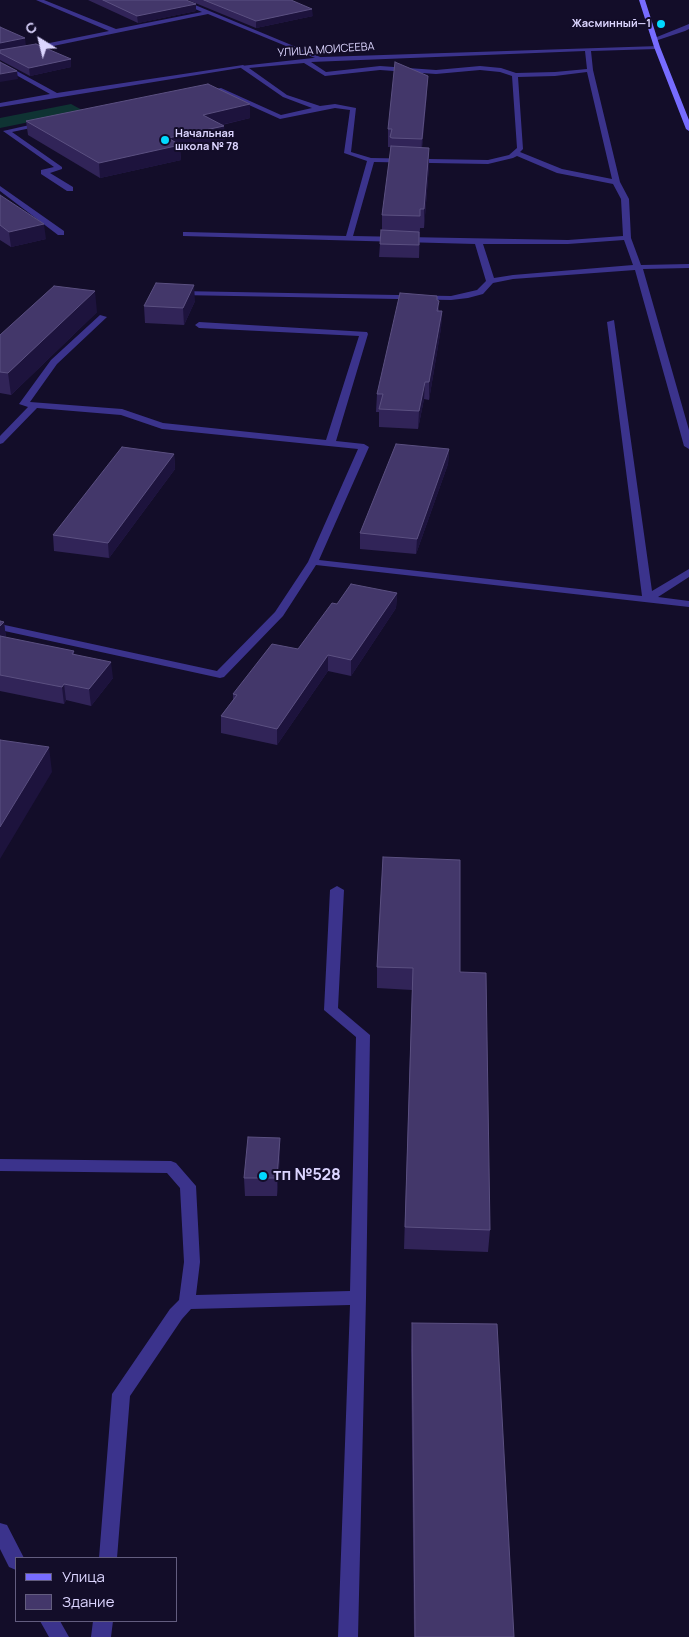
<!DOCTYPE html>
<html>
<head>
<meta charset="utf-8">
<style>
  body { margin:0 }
  #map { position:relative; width:689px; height:1637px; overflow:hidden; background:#130d29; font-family:Manrope,sans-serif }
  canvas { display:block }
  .legend { position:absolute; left:15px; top:1557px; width:162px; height:65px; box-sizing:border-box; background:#130d29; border:1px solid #635d7f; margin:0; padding:6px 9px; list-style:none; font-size:15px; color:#dcd5ff }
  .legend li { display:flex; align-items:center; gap:10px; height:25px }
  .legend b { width:25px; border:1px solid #635d7f }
  .north { position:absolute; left:15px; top:15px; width:50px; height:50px; -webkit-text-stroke:4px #130d29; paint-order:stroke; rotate:324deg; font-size:14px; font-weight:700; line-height:20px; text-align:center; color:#dcd5ff }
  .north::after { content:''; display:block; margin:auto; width:18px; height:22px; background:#dcd5ff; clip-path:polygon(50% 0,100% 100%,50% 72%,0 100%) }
</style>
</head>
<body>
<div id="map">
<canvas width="689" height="1637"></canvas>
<ul class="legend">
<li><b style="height:6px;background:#776cff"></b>Улица</li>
<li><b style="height:14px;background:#43376a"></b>Здание</li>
</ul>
<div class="north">С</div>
</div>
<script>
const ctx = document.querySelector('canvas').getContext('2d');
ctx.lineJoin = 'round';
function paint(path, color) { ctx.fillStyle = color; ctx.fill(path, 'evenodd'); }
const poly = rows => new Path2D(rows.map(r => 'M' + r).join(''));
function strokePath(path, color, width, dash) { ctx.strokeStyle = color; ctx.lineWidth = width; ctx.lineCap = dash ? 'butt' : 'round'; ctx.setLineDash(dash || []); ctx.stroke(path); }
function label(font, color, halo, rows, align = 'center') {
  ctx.font = font + ' Manrope,sans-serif'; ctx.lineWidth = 4; ctx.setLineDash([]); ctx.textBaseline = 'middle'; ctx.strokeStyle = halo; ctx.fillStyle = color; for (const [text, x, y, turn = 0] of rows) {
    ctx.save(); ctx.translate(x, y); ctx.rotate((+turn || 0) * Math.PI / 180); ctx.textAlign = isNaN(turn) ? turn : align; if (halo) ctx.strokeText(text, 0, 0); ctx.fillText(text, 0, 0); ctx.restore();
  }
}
const green = poly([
  [71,104,84,111,0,128,0,118]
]);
const lane = poly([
  [689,24,689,29,685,31,655,41,652,39,689,24],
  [659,46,657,49,591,51,593,70,620,182,629,199,631,238,641,265,689,264,689,268,643,269,689,430,689,449,684,446,635,270,513,279,493,283,483,294,468,298,451,300,180,295,176,293,180,291,451,296,477,290,486,281,475,244,183,236,183,232,186,232,346,236,367,161,344,153,350,110,335,108,280,119,218,91,202,94,199,92,221,88,281,115,312,108,283,97,241,68,241,66,322,57,659,46],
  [585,51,587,69,555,72,516,73,501,68,480,66,436,70,380,66,326,72,311,62,585,51],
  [304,63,325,76,380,70,436,74,480,70,500,72,512,76,517,148,509,155,488,160,371,158,351,152,356,108,335,104,320,106,287,95,249,68,304,63],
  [587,72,612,179,562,169,520,152,523,149,518,77,555,76,587,72],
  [517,156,557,173,613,184,621,199,623,236,568,240,353,236,374,162,488,164,513,158,517,156],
  [624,240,633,265,513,275,494,278,483,244,568,244,624,240],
  [43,122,46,124,45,125,12,132,62,167,62,169,50,173,73,187,73,191,67,191,41,174,41,170,54,167,3,131,43,122],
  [0,186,64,231,64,235,58,235,0,191,0,186],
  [100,315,107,317,57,364,30,402,122,409,163,423,326,440,359,336,199,328,195,325,199,322,367,332,368,334,336,441,364,444,369,447,319,560,642,596,607,322,614,320,652,591,689,569,689,577,658,597,689,601,689,607,316,565,283,616,224,677,220,678,0,630,0,624,217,671,275,612,308,562,358,449,162,429,121,415,37,408,3,443,0,444,0,436,28,407,19,404,51,360,100,315],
  [337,886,344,890,338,1008,370,1035,366,1298,358,1637,338,1637,350,1305,191,1309,182,1319,130,1396,117,1558,99,1558,112,1394,170,1309,179,1300,184,1262,180,1188,167,1173,0,1171,0,1159,171,1161,176,1163,196,1186,200,1262,196,1295,350,1291,356,1037,324,1010,330,890,337,886],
  [0,1523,7,1525,24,1558,16,1558,16,1570,9,1567,0,1549,0,1523],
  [40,1621,60,1621,69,1637,49,1637,40,1621],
  [93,1621,113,1621,111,1637,91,1637,93,1621]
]);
const street = poly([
  [36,0,44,0,116,29,202,12,175,0,183,0,325,59,320,60,208,14,0,57,0,53,109,31,36,0],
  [0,64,4,64,57,93,243,65,246,67,0,107,0,103,50,94,0,66,0,64]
]);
const secondary = poly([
  [639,0,645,0,660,47,689,120,689,131,686,129,654,47,639,0]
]);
const wall = poly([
  [88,0,186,0,196,4,196,11,138,23],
  [188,0,291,0,313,16,256,28],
  [0,27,26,46,71,59,71,67,30,76,0,60],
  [427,93,422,148,429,166,424,228,420,228,419,258,379,257,380,244,382,231,382,215,390,155,390,147,388,147,388,129],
  [250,118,222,125,224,126,225,140,180,150,181,160,100,178,28,135,26,121],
  [0,195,46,239,11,247,0,240],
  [437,300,439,311,442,311,441,328,429,400,424,399,418,429,379,427,379,412,376,412,377,394],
  [195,301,184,325,145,323,144,306],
  [97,312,11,395,0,393,0,335],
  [449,449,448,464,416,554,360,549,360,533],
  [174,454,175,469,109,558,54,551,53,535],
  [397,593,396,608,351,676,328,671,277,745,221,733,221,716,233,700,233,694,298,649,337,604],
  [0,621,4,622,6,638,74,651,74,655,113,678,91,706,66,700,64,704,0,691],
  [383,857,460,972,490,1230,488,1252,404,1249,412,990,377,988,377,967],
  [280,1138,280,1156,277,1196,245,1196,244,1178],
  [412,1323,514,1637,414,1637,411,1350]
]);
const shadedWall = poly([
  [196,4,196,11,138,23,137,16],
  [312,9,313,16,256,28,256,21],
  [25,38,26,46,0,51,0,43],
  [71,59,71,67,30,76,29,68],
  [17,71,18,79,0,82,0,74],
  [428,76,427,93,421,157,422,139],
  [250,104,250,118,203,129,203,115],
  [224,126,225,140,180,150,181,160,100,178,99,163,168,138],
  [429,148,429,166,424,228,424,209],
  [44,224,46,239,11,247,9,232],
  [194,285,195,301,184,325,183,308],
  [95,291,97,312,11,395,8,373],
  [442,311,441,328,429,400,429,382],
  [425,382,424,399,418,429,419,411],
  [449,449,448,464,416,554,417,539],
  [174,454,175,469,109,558,108,543],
  [397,593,396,608,351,676,351,660],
  [4,622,6,638,0,644,0,626],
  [328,655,328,671,277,745,277,729],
  [111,662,113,678,91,706,89,689],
  [64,684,66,700,64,704,62,687],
  [49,747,52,772,0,859,0,827],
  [280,1138,280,1156,277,1196,277,1178]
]);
const building = poly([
  [103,0,186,0,196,4,137,16,103,0],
  [204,0,291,0,312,9,256,21,204,0],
  [0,27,25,38,0,43,0,27],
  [36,44,71,59,29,68,0,53,0,50,36,44],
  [0,62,17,71,0,74,0,62],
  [395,62,428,76,422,139,392,138,390,137,392,129,388,129,395,62],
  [208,84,250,104,203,115,224,126,168,138,180,145,99,163,26,121,208,84],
  [391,146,429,148,424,209,420,209,420,216,382,215,391,146],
  [0,195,44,224,9,232,0,225,0,195],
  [381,230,419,232,419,245,380,244,381,230],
  [156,283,194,285,183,308,144,306,156,283],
  [54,286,95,291,8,373,0,372,0,335,54,286],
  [400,293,437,296,437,300,439,301,437,311,442,311,429,382,425,382,419,411,379,409,383,394,377,394,400,293],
  [396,444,449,449,417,539,360,533,396,444],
  [122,447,174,454,108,543,53,535,122,447],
  [351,584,397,593,351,660,328,655,277,729,221,716,237,695,233,694,272,644,298,649,332,603,337,604,351,584],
  [0,621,4,622,0,626,0,621],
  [0,636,74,651,72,654,111,662,89,689,64,684,62,687,0,675,0,636],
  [0,740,49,747,0,827,0,740],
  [383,857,460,860,460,972,486,973,490,1230,405,1227,413,968,377,967,383,857],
  [248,1137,280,1138,277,1178,244,1178,248,1137],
  [412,1323,497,1324,514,1637,415,1637,412,1323]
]);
const markers = [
  [661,24,5,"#01d9ff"],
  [165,140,5,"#01d9ff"],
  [263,1176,5,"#01d9ff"]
];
const farPoinames = [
  ["Жасминный—1",651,24],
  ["Начальная",175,134,"left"],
  ["школа № 78",175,147,"left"]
];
const farStreetnames = [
  ["УЛИЦА МОИСЕЕВА",326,50,-4]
];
const nearPoinames = [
  ["тп №528",273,1176]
];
paint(green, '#0f3333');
paint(lane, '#3b338c');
paint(street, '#3b338c');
paint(secondary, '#776cff');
paint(wall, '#312458');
paint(shadedWall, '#1d133d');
paint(building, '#43376a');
strokePath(building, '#5b5081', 1);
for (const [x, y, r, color] of markers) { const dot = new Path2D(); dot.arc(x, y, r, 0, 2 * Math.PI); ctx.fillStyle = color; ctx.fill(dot); strokePath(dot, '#130d29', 2); }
label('bold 11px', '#dcd5ff', '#130d29', farPoinames, 'right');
label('11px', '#dcd5ff', '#130d29', farStreetnames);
label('bold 16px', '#dcd5ff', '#130d29', nearPoinames, 'left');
</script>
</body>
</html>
